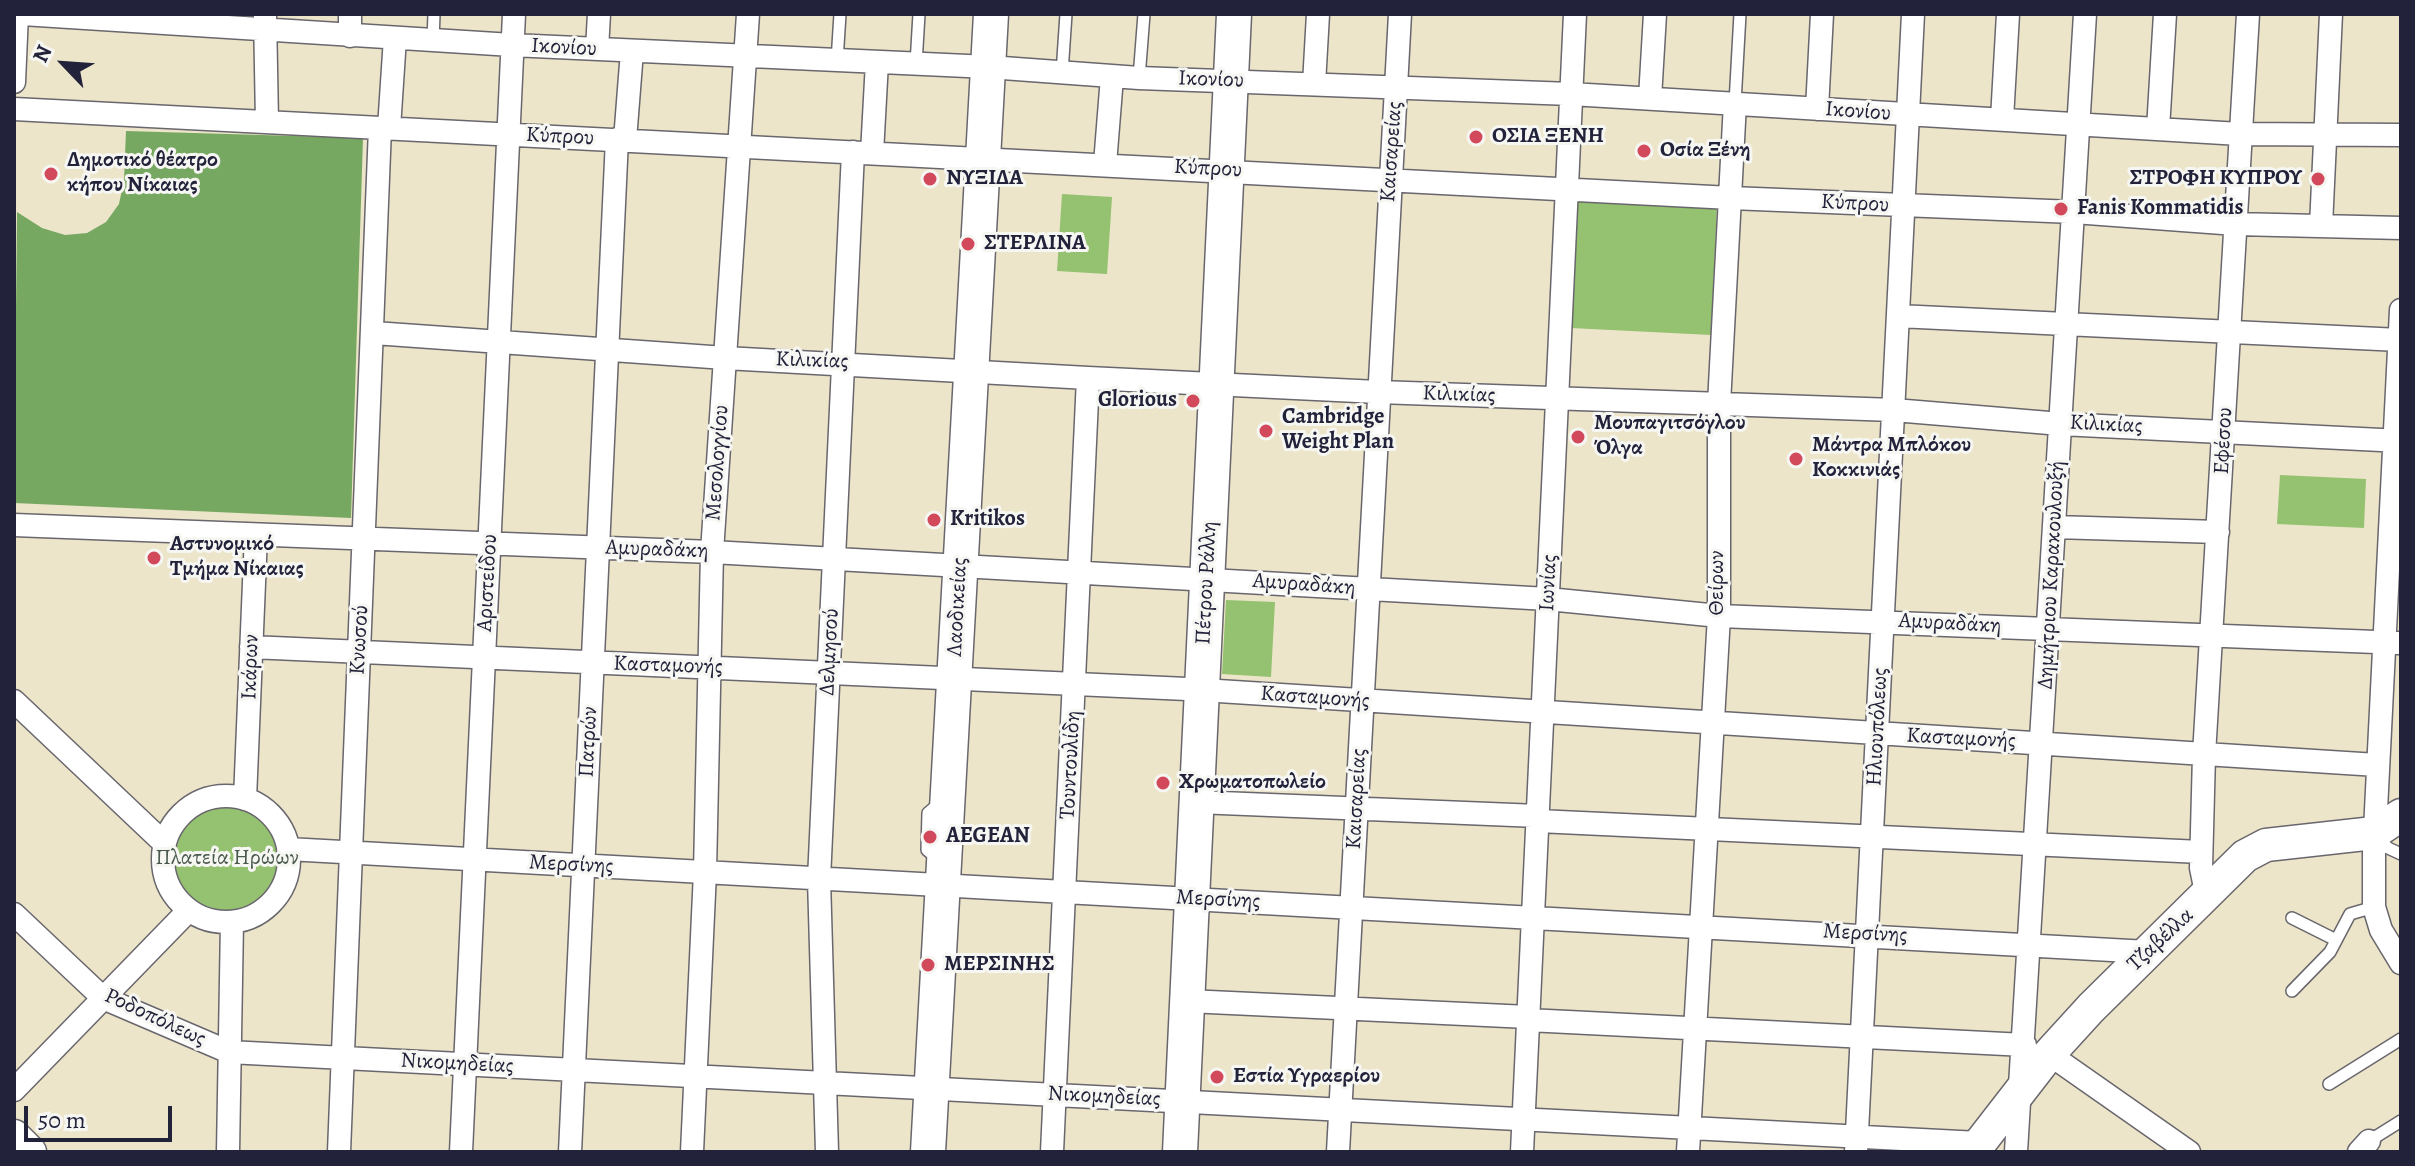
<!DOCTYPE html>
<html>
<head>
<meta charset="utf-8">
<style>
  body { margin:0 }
  #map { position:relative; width:2415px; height:1166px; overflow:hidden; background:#ece5c9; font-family:Alegreya,serif }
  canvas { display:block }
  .frame { position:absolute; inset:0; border:16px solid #22223b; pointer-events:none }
  .north { position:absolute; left:24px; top:24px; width:80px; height:80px; -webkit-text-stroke:6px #f6f6f2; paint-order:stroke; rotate:295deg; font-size:22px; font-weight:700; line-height:32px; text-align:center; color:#22223b }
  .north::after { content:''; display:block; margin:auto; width:28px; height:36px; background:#22223b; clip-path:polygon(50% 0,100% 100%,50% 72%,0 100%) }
  .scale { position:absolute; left:24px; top:1106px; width:148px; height:36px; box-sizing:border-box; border:4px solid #22223b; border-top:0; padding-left:10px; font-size:24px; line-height:28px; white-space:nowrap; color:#22223b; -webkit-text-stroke:6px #f6f6f2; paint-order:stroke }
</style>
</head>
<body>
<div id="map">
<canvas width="2415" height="1166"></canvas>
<div class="frame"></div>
<div class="north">N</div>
<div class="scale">50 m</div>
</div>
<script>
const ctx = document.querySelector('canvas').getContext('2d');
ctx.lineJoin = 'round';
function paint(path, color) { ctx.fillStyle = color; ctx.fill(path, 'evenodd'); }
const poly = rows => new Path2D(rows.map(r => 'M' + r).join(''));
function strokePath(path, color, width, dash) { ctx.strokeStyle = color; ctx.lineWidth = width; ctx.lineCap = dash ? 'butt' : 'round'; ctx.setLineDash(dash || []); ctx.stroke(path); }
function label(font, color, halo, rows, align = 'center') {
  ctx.font = font + ' Alegreya,serif'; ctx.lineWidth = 6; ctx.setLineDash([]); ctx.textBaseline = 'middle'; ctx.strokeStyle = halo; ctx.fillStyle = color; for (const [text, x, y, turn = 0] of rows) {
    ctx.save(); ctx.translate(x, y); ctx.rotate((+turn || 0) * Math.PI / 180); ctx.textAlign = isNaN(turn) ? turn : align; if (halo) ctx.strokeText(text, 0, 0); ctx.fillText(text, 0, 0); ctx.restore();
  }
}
const green = poly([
  [1062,194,1112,197,1107,274,1057,271],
  [1578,198,1717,205,1711,335,1571,328],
  [2280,475,2366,479,2364,528,2277,524],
  [1226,600,1275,602,1271,677,1222,674],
  '172 859a55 55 0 1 1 110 0a55 55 0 1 1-110 0Z'
]);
const forest = poly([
  [126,131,363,138,351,518,14,503,17,212,42,228,65,235,87,233,106,222,119,204,124,180]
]);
const lane = poly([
  [433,41,434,14],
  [837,61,840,14],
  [916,64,919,14],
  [1062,73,1066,14],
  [1139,78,1144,14],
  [1735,103,1740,14],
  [2376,836,2388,848,2401,854],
  [937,858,927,850,928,813,941,802],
  [2292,918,2336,940],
  [2292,991,2330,952,2350,914,2374,907],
  [2329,1084,2401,1039],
  [2369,1141,2401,1121]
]);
const street = poly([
  [22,14,512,45,989,67,1139,78,1571,94,2240,134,2401,135],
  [265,14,267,122],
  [350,36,350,14],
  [597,49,599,14],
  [14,82,17,14],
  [1314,84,1318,14],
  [1650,98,1655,14],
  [14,109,1731,198,2074,212,2236,224,2401,228],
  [1817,109,1822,14],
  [2002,119,2008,14],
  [389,128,395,38],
  [2158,129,2165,14],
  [625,140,632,51],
  [872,153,877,62],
  [1105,164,1112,77],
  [2321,226,2331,14],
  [2401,310,2374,850,2374,907,2381,930,2401,963],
  [1898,316,2400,340],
  [374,333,725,358,1088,378,1378,392,1894,410,2061,424,2401,441],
  [14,525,712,552,1548,599,1719,616,2401,643],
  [2055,527,2218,532],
  [251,647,1187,689,2377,765],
  [14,701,165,844],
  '163 859a63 63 0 1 1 126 0a63 63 0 1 1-126 0Z',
  [245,799,256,535],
  [1197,802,1538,816],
  [1538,821,2201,852],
  [288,849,2148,952],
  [2207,897,2201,868,2204,755,2248,14],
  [14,914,103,998,229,1052,1979,1143],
  [1188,1001,1528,1017],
  [1528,1020,2025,1045],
  [2049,1054,2189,1152],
  [14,1090,189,910],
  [228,1152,232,922],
  [339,1152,380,128],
  [461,1152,514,14],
  [570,1152,617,139],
  [692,1152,705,872,712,552,748,14],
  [827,1152,819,879,853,152],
  [1052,1152,1088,378],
  [1338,1152,1400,14],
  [1522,1152,1575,14],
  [1688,1152,1719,616,1719,404,1735,103],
  [1856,1152,1913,14],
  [2016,1152,2085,14],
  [2359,1152,2369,1141]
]);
const secondary = poly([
  [14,1136,30,1152],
  [1973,1152,2049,1054,2091,1008,2245,856,2266,845,2374,833,2401,815]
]);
const primary = poly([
  [928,1152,991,14],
  [1180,1152,1234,14]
]);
const markers = [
  [1476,137,8,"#d1495b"],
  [1644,151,8,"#d1495b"],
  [51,174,8,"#d1495b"],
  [930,179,8,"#d1495b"],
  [2318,179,8,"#d1495b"],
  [2061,209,8,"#d1495b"],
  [968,244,8,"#d1495b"],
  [1193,401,8,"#d1495b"],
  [1266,431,8,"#d1495b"],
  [1578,437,8,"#d1495b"],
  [1796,459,8,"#d1495b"],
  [934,520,8,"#d1495b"],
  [154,558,8,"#d1495b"],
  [1163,783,8,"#d1495b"],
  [930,837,8,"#d1495b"],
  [928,965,8,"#d1495b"],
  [1217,1077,8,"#d1495b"]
];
const streetNames = [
  ["Ικονίου",564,48,3],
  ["Ικονίου",1211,80,2],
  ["Ικονίου",1858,112,4],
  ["Κύπρου",560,137,3],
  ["Καισαρείας",1392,152,-86],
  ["Κύπρου",1208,169,3],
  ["Κύπρου",1855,204,3],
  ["Κιλικίας",812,361,2],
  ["Κιλικίας",1459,395,2],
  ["Κιλικίας",2106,425,3],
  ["Εφέσου",2224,441,-87],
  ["Μεσολογγίου",718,463,-86],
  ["Αμυραδάκη",657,550,2],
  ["Δημήτριου Καρακουλουξή",2052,575,-87],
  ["Αριστείδου",488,583,-87],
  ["Πέτρου Ράλλη",1207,583,-87],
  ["Ιωνίας",1549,583,-87],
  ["Θείρων",1718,583,-90],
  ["Αμυραδάκη",1304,585,4],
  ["Λαοδικείας",958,607,-87],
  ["Αμυραδάκη",1950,624,3],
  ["Κνωσού",360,640,-87],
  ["Δελμησού",830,652,-87],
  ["Κασταμονής",668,666,2],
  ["Ικάρων",251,667,-88],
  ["Κασταμονής",1315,698,4],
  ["Ηλιουπόλεως",1878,727,-87],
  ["Κασταμονής",1961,739,3],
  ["Πατρών",589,742,-87],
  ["Τουντουλίδη",1071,765,-87],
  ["Καισαρείας",1357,799,-87],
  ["Μερσίνης",571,865,3],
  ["Μερσίνης",1218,900,3],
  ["Μερσίνης",1865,934,3],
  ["Τζαβέλλα",2161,940,-43],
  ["Ροδοπόλεως",155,1018,25],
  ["Νικομηδείας",457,1064,3],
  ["Νικομηδείας",1104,1097,3]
];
const poiNames = [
  ["ΟΣΙΑ ΞΕΝΗ",1492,137],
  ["Οσία Ξένη",1660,151],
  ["Δημοτικό θέατρο",67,161],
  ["κήπου Νίκαιας",67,186],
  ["ΝΥΞΙΔΑ",946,179],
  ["ΣΤΡΟΦΗ ΚΥΠΡΟΥ",2302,179,"right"],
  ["Fanis Kommatidis",2077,209],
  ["ΣΤΕΡΛΙΝΑ",984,244],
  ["Glorious",1177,401,"right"],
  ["Cambridge",1282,418],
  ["Weight Plan",1282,443],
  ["Μουπαγιτσόγλου",1594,424],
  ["Όλγα",1594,449],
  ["Μάντρα Μπλόκου",1812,446],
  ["Κοκκινιάς",1812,471],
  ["Kritikos",950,520],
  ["Αστυνομικό",170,545],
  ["Τμήμα Νίκαιας",170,570],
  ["Χρωματοπωλείο",1179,783],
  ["AEGEAN",946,837],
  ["ΜΕΡΣΙΝΗΣ",944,965],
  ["Εστία Υγραερίου",1233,1077]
];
const parkNames = [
  ["Πλατεία Ηρώων",227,859]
];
paint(green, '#94c270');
paint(forest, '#77a862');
strokePath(lane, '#69666d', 14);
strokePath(street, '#69666d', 25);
strokePath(secondary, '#69666d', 35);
strokePath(primary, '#69666d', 37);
strokePath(lane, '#fff', 11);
strokePath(street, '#fff', 22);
strokePath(secondary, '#fff', 32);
strokePath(primary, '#fff', 34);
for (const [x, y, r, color] of markers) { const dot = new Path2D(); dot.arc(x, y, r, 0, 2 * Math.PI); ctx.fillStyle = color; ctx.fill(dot); strokePath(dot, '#f6f6f2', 3); }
label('22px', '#22223b', '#f6f6f2', streetNames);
label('bold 22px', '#22223b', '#f6f6f2', poiNames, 'left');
label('22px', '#4a5a4e', '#f6f6f2', parkNames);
</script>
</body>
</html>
